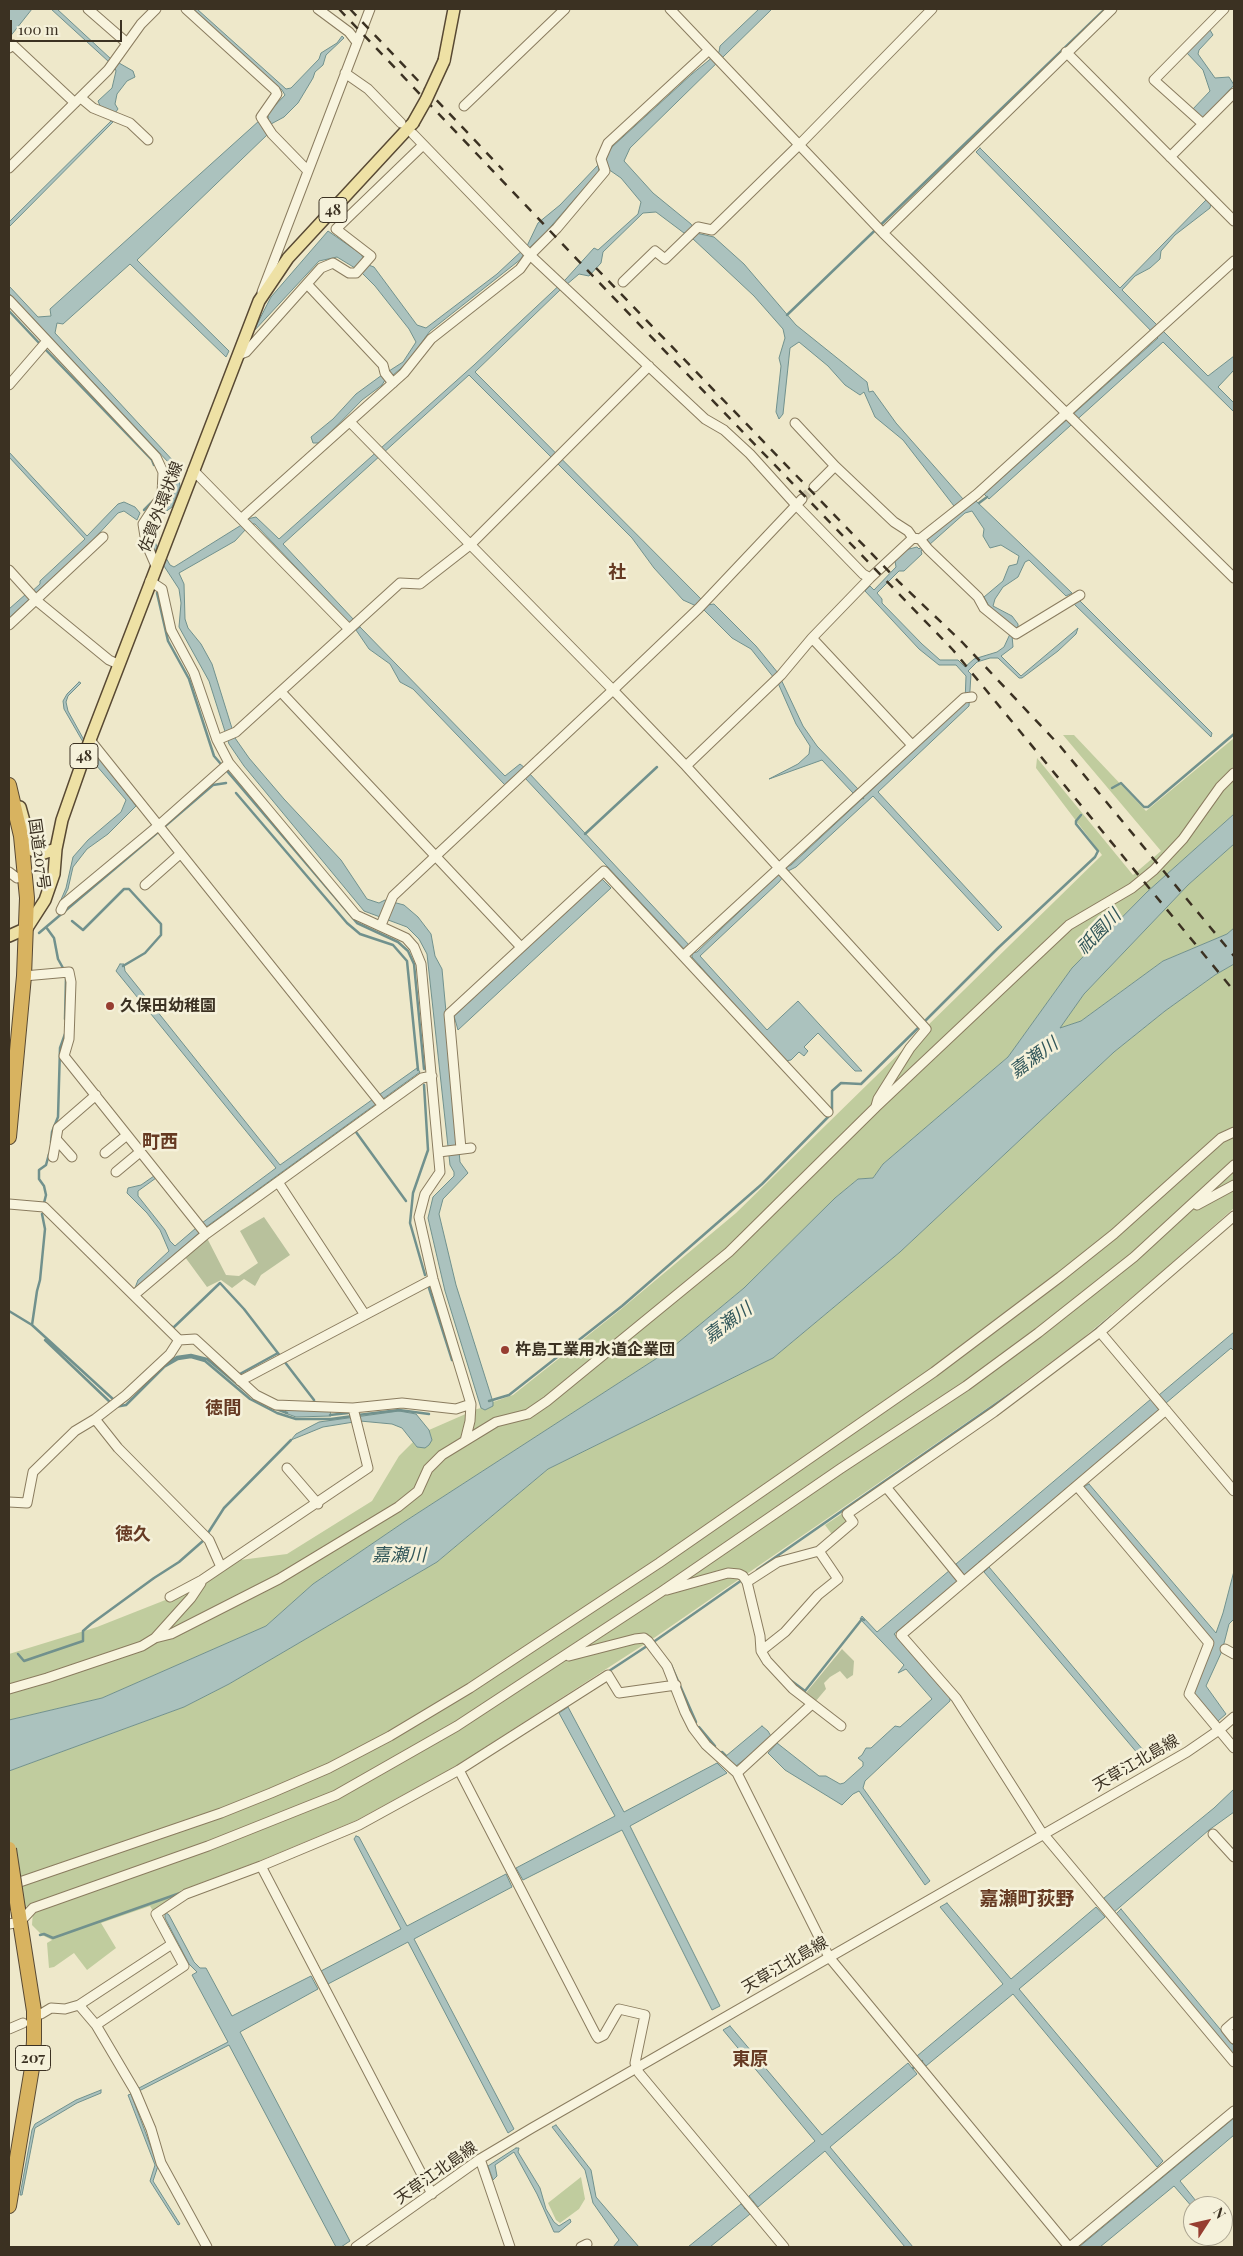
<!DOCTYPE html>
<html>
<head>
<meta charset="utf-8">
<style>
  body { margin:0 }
  #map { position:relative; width:1243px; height:2256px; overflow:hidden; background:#eee8ca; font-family:"Playfair Display",serif }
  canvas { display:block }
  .frame { position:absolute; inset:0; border:10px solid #3b3122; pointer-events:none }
  .north { position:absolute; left:1183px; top:2196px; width:50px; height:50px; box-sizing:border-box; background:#f5f1da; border:1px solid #aba490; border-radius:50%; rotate:55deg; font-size:14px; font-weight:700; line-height:20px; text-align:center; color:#3b3122 }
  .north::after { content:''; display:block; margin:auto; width:18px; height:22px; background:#973e31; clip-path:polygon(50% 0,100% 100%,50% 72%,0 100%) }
  .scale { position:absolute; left:10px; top:20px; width:112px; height:22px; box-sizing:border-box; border:2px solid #3b3122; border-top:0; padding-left:6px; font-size:15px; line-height:18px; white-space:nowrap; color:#3b3122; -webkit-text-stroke:4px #f5f1da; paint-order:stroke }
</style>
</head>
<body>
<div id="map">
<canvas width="1243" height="2256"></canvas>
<div class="frame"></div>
<div class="north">N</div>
<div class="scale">100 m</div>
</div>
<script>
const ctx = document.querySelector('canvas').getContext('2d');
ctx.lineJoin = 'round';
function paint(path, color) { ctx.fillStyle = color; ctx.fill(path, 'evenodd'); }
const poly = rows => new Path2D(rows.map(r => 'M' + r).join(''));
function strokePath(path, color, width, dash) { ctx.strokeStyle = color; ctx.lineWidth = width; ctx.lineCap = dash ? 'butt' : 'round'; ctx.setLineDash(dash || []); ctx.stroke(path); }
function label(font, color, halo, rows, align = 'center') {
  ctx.font = font + ' "Playfair Display","Noto Sans JP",serif'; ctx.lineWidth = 5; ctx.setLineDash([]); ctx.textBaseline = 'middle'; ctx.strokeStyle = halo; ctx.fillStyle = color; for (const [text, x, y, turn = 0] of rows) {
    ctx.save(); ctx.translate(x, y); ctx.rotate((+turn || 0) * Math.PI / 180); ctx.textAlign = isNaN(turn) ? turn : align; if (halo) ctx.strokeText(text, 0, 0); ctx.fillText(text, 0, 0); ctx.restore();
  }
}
const green = poly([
  [1063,735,1074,735,1146,811,1234,738,1234,814,1147,892,1072,968,1008,1057,883,1164,873,1178,858,1179,835,1198,744,1288,668,1351,404,1522,313,1584,266,1626,102,1698,9,1720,9,1654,97,1627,173,1597,240,1560,287,1554,372,1501,399,1456,413,1442,417,1447,432,1440,429,1430,477,1409,481,1408,485,1410,493,1406,493,1402,513,1395,620,1310,736,1213,1102,855,1036,768,1037,758,1133,875,1161,851],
  [1234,844,1234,928,1227,934,1163,961,1081,1021,1059,1029,1084,994,1188,885],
  [1234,964,1234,1208,1157,1276,1083,1338,1012,1391,651,1640,456,1766,355,1821,257,1862,182,1890,153,1911,150,1906,101,1923,116,1948,87,1970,74,1953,54,1967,49,1968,47,1943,52,1940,42,1935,32,1925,33,1910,24,1905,9,1880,9,1771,184,1707,229,1684,437,1562,548,1469,773,1358,900,1252,1114,1052,1165,1011,1215,975],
  [843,1513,849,1522,834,1537,825,1525],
  [581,2177,585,2199,579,2209,560,2223,556,2220,548,2203]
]);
const cemetery = poly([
  [264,1217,290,1255,261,1275,255,1286,244,1279,232,1288,221,1280,207,1287,185,1257,207,1238,226,1275,239,1276,258,1263,240,1231],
  [842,1649,854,1661,853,1675,847,1679,840,1671,830,1677,824,1683,826,1689,815,1702,805,1694]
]);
const water = poly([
  [11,9,32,9,9,38,9,11,11,9],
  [51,9,57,9,111,59,109,62,51,9],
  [191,9,197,9,286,89,291,88,319,59,321,53,337,43,342,36,344,38,326,55,323,65,315,72,313,78,298,103,284,117,271,124,270,121,265,126,268,134,137,260,229,351,226,357,130,264,63,324,57,323,55,333,176,464,180,486,172,507,160,516,151,531,157,547,154,554,148,536,147,522,169,500,170,464,9,293,9,286,38,317,51,316,50,309,260,120,262,123,269,118,267,114,285,95,282,90,191,9],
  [759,9,772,9,630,148,624,161,653,193,691,224,696,233,714,237,744,264,796,325,867,382,869,392,873,391,896,423,963,499,960,502,966,508,976,501,1072,593,1066,596,1029,560,1025,562,1018,577,1003,587,995,599,993,606,1012,616,1018,624,1018,629,1013,629,991,610,984,597,1003,581,1009,566,1017,564,1019,556,1001,545,990,548,983,536,984,529,972,511,965,513,929,545,927,544,921,551,922,554,904,571,899,571,877,593,882,599,882,603,922,644,940,660,958,660,965,667,974,659,997,652,1004,647,1010,634,1012,635,1013,647,1001,656,1021,676,1078,628,1076,634,1058,651,1022,678,1019,678,998,658,990,658,977,662,968,671,971,674,969,706,878,792,1002,927,998,931,873,796,796,867,788,871,779,882,700,956,767,1030,798,1001,862,1071,855,1071,818,1033,804,1047,808,1051,804,1056,799,1052,791,1060,785,1061,692,957,692,953,697,952,785,868,791,865,965,703,966,676,956,665,939,665,919,649,865,591,870,586,874,590,896,567,895,561,905,550,917,547,919,549,926,542,925,541,962,510,957,504,954,506,903,440,875,417,864,392,860,395,845,385,828,366,799,342,790,348,783,414,779,419,776,412,781,366,779,358,785,338,783,329,754,296,692,238,690,232,684,233,656,212,643,213,603,252,601,263,589,276,579,274,559,291,475,372,707,605,714,604,756,646,778,673,803,726,817,746,858,789,853,793,822,760,769,779,798,764,809,754,810,746,796,724,778,683,751,649,732,638,703,609,683,600,654,568,632,538,469,375,283,544,354,620,350,624,255,524,251,524,247,519,256,517,279,539,474,365,566,279,594,248,598,250,638,214,641,202,621,178,608,169,605,158,612,147,692,74,719,52,720,46,759,9],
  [1210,30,1213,35,1199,50,1198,54,1215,78,1229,77,1234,85,1203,119,1192,110,1210,91,1203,70,1186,52,1210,30],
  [119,63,133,71,135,77,127,81,117,94,115,104,118,109,115,113,101,108,98,101,112,88,116,71,115,68,119,63],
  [111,121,113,122,9,227,9,222,111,121],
  [980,148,1120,288,1206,200,1211,203,1210,208,1175,235,1161,251,1160,259,1150,268,1135,276,1122,290,1208,376,1234,356,1234,370,1218,387,1234,403,1234,412,1163,342,989,499,984,494,1158,338,976,152,980,148],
  [598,165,599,171,546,232,524,253,521,259,430,331,406,364,393,375,389,371,403,362,416,342,409,329,375,286,361,272,358,265,355,268,337,257,319,261,253,332,271,297,328,231,361,254,363,258,360,262,374,267,417,325,426,328,497,274,527,246,538,223,560,205,598,165],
  [382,375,385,380,382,385,362,400,320,443,313,443,311,437,333,419,356,394,382,375],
  [9,452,87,536,118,504,124,502,135,507,140,513,137,520,124,511,118,513,93,540,9,618,9,609,26,594,28,595,40,584,40,581,85,539,9,457,9,452],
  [243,524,246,529,235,541,179,573,184,584,185,619,188,628,201,644,212,664,235,738,249,758,284,799,341,860,367,899,379,903,385,900,404,905,418,917,431,934,435,956,442,969,460,1162,468,1173,443,1199,439,1214,456,1285,493,1402,493,1406,485,1410,481,1408,445,1291,428,1218,433,1197,454,1176,454,1172,450,1165,427,954,419,939,407,927,364,911,244,766,229,744,209,681,179,627,181,603,179,589,162,563,165,556,170,565,174,567,243,524],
  [1079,600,1212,733,1211,737,1074,604,1079,600],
  [360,627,505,776,520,764,525,768,505,785,413,689,400,682,390,664,369,649,356,630,360,627],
  [79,682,81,683,68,696,66,702,68,711,84,740,83,742,64,709,63,701,67,694,79,682],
  [93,750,136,806,108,834,87,849,73,867,68,889,61,903,60,902,66,888,73,857,88,840,121,812,126,800,90,758,93,750],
  [529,773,690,946,685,950,525,778,529,773],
  [1234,814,1234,844,1188,885,1084,994,1060,1028,1081,1021,1163,961,1227,934,1234,928,1234,964,1215,975,1165,1011,1114,1052,900,1252,773,1358,548,1469,437,1562,229,1684,184,1707,9,1771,9,1720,102,1698,266,1626,313,1584,404,1522,668,1351,744,1288,835,1198,858,1179,873,1178,883,1164,1008,1057,1072,968,1147,892,1234,814],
  [602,879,611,888,458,1030,454,1016,602,879],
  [120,964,124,964,125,971,280,1165,417,1068,420,1072,206,1227,202,1223,276,1168,116,971,120,964],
  [154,1176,156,1178,138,1191,138,1196,165,1230,170,1241,175,1246,196,1228,199,1233,135,1288,138,1280,169,1251,160,1230,147,1213,127,1193,128,1188,141,1185,154,1176],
  [1234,1332,1234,1351,1231,1348,1166,1403,1159,1395,1234,1332],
  [1151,1399,1159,1410,964,1575,956,1564,1151,1399],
  [286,1408,330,1410,331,1416,296,1417,285,1413,286,1408],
  [399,1411,416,1414,429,1430,432,1440,429,1445,425,1448,417,1447,402,1428,392,1424,360,1421,323,1427,291,1440,296,1434,319,1422,399,1411],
  [1089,1484,1216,1633,1223,1613,1234,1571,1234,1619,1229,1624,1222,1651,1206,1686,1226,1714,1218,1721,1192,1694,1213,1645,1212,1641,1083,1487,1089,1484],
  [989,1567,1149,1757,1144,1761,984,1572,989,1567],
  [950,1570,958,1580,957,1582,894,1634,950,1698,950,1701,865,1781,863,1788,930,1881,925,1885,859,1791,853,1794,842,1805,785,1770,768,1753,777,1743,819,1776,826,1776,840,1784,844,1783,863,1766,863,1762,858,1758,862,1755,866,1748,871,1748,895,1726,900,1727,932,1699,906,1669,898,1673,904,1665,860,1619,862,1616,877,1632,950,1570],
  [568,1707,624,1812,717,1763,727,1773,630,1826,720,2006,712,2010,622,1830,523,1880,516,1868,615,1816,559,1713,568,1707],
  [762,1726,768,1731,772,1738,736,1766,726,1756,762,1726],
  [1234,1789,1234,1812,1209,1830,1113,1913,1104,1901,1104,1898,1214,1808,1234,1789],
  [356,1836,359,1837,407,1926,506,1874,512,1887,414,1939,514,2129,508,2133,408,1942,328,1984,321,1971,401,1929,354,1839,356,1836],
  [947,1903,1011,1979,1096,1907,1105,1917,1019,1989,1163,2161,1157,2167,1013,1994,926,2066,917,2056,1003,1984,940,1907,947,1903],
  [1121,1909,1234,2046,1234,2057,1115,1915,1121,1909],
  [165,1912,169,1915,194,1962,200,1968,206,1968,232,2016,311,1976,318,1989,240,2032,350,2241,341,2247,336,2247,229,2045,139,2091,137,2089,228,2042,192,1975,197,1972,189,1964,165,1918,165,1912],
  [730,2026,822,2135,908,2063,917,2074,830,2147,913,2247,905,2247,825,2151,758,2207,749,2196,815,2141,723,2030,730,2026],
  [101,2090,101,2093,77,2103,35,2128,22,2195,20,2195,32,2130,35,2124,76,2100,101,2090],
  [131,2094,158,2166,153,2181,180,2224,178,2225,150,2181,155,2165,128,2095,131,2094],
  [1234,2118,1234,2135,1180,2181,1200,2206,1193,2206,1193,2208,1174,2186,1100,2247,1079,2247,1234,2118],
  [556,2125,591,2170,596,2197,639,2247,613,2247,619,2240,593,2203,585,2170,552,2127,556,2125],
  [516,2148,519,2148,518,2152,540,2188,546,2209,554,2222,559,2226,570,2219,571,2222,559,2232,554,2232,537,2194,514,2152,495,2165,497,2176,493,2180,488,2166,516,2148],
  [741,2204,750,2214,710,2247,688,2247,741,2204]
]);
const stream = poly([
  [9,311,40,344],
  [787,315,1105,9],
  [44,348,152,460,154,465],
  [979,503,987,497],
  [144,510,153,501],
  [157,593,168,641,189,679,214,756,220,763],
  [227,771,357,923,398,942,408,951,414,964,424,1069],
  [1112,788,1121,783,1144,807,1148,807,1234,734],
  [856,791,863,798],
  [236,793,347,923,360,934,393,945,407,961,418,1070],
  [164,827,213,785,226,783],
  [585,834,657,767],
  [72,921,83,930,124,889,129,889,161,924,161,935,145,953,123,966],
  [46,927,54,938,58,959,63,968],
  [39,933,157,833],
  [65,1019,66,978],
  [924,1022,998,948,1095,857,1098,851,1076,824,1076,821,1081,815],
  [424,1085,428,1150,413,1193,410,1223,425,1275],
  [356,1132,406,1201],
  [51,1142,52,1132,58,1117,60,1048,65,1034],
  [44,1203,46,1195,44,1186,39,1179,39,1170,46,1165,49,1154],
  [429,1288,452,1360],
  [9,1311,32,1325,114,1400],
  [32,1325,37,1291,40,1280,45,1229,42,1214],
  [171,1326,173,1328,220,1283,244,1309,314,1400,314,1404],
  [1093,1332,1112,1316],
  [45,1340,111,1403],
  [165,1364,177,1357,191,1355,207,1359,255,1399],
  [238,1375,278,1353],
  [489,1401,509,1395,622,1306,762,1184,832,1113,832,1091,841,1083,861,1084,920,1026],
  [121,1404,130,1397],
  [115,1407,126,1405,164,1367,178,1359,191,1357,205,1361,250,1399,277,1413,296,1419,331,1419,353,1416],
  [271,1407,287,1413],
  [330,1415,348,1413],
  [358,1415,399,1410,429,1414],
  [208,1533,224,1508,291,1440],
  [980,1562,986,1569],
  [757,1570,1023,1385],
  [652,1643,742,1580],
  [18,1654,24,1661,83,1641,83,1631,91,1624,154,1578,179,1562,204,1540],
  [671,1665,696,1722],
  [606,1673,647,1646],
  [789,1679,805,1691,862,1619,864,1620],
  [699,1727,715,1746],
  [722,1752,726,1756],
  [40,1935,44,1934,53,1938,183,1892],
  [913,2068,922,2061],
  [745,2208,753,2202]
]);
const minorTunnel = poly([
  [802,499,814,487]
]);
const minor = poly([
  [88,9,127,43],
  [186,9,275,90,277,94,261,117,272,134,307,170],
  [318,9,349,32,356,41],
  [670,9,883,233,1234,578],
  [9,48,13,45,75,103],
  [1066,52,1234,221],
  [345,73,368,89,401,123],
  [81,98,93,108,130,123,148,140],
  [464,106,565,9],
  [1203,124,1154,80,1224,9],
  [413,134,530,255,705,419,724,430,750,454,796,505,863,574,870,578],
  [1170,157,1234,93],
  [9,168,108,70,141,24,156,9],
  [883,233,1112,9],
  [623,282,655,251,665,259,698,227,712,230,800,144,932,9],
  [307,284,383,365,385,373,393,383],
  [262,292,370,9],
  [9,300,156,457,163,472,162,495,143,524,146,543,156,566],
  [238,355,246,352,321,268,333,263,349,273,356,273,371,256,336,229,423,145],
  [9,385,47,341],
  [350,422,613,690,699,608,802,499],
  [795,423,835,466,894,522,908,531,913,538],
  [193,470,349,629],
  [814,487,835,466],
  [242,518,404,373,431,339,520,269,530,255,557,228,605,171,601,159,608,143,709,50],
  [920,539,928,549,978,597,984,608,1016,634,1080,595],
  [9,570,37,601,109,660,118,664],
  [9,625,103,537],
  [812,638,912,745],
  [281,692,521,947],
  [90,740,383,1106,422,1078,432,1076],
  [217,740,236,732,400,583,420,584,470,545,649,366],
  [686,766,926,1029,910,1048,878,1099,876,1106],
  [9,872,17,878,25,876],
  [145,885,180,854],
  [61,910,64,904,158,826,229,763],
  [381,925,393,896,613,690,686,766,781,675,812,638,870,578,913,538,920,539,977,494,1234,261],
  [683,956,964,698,972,697],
  [24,976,69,972,71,982,69,1039,64,1056,206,1234,383,1106],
  [56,1139,72,1157],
  [461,1149,449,1014,604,871,828,1112],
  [439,1152,471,1148],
  [105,1153,127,1135],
  [53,1157,58,1128,96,1095],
  [116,1172,140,1152],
  [278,1182,365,1315],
  [9,1204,44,1207,179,1340,195,1339,256,1395,276,1405,353,1408,402,1403,456,1409,471,1404,433,1279,419,1217,425,1194,440,1172,421,964,414,947,406,938,356,915,229,763,217,740,194,673,171,630,162,589,150,581],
  [1197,1205,1234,1185],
  [134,1295,206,1234],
  [1100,1332,1234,1491],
  [179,1340,170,1354,126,1395,95,1419,118,1448,209,1540,221,1567],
  [240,1381,433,1279],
  [1166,1410,901,1635,956,1698,1040,1830,1234,2062],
  [465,1441,470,1421,471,1404],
  [287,1468,318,1504],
  [1077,1486,1209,1643,1189,1694,1234,1748],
  [886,1487,963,1581],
  [9,1502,27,1503,33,1472,75,1431,95,1419],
  [747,1582,778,1562,819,1551],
  [667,1590,728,1573,739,1574,743,1576,747,1582,760,1636,761,1651,767,1661,793,1689,841,1726],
  [170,1597,202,1580,368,1468,353,1408],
  [155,1638,171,1634,279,1579,398,1507,418,1491,428,1469,442,1455,496,1422,528,1414,547,1401,729,1252,876,1107,1069,925,1132,888,1154,870,1183,839,1220,787,1234,773],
  [1225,1649,1234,1654],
  [761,1651,785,1632,818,1595,838,1579,819,1551,853,1522,847,1514,994,1412,1100,1332,1234,1216],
  [569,1656,635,1639,644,1638,648,1641,667,1666,685,1712,693,1728,706,1745,737,1773,829,1957,1069,2247],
  [9,1689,47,1678,142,1646,155,1638,191,1598,201,1583],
  [459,1770,596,2035,598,2038,604,2035,619,2009,645,2015,635,2063,639,2073,784,2247],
  [737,1773,812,1704],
  [1213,1834,1234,1857],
  [261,1866,432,2194],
  [11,1885,221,1813,271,1793,329,1768,390,1736,470,1688,659,1563,934,1372,1060,1277,1114,1234,1221,1138,1234,1132],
  [9,1924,20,1922,33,1908,208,1846,336,1795,457,1726,661,1592,840,1469,966,1386,1038,1333,1134,1257,1234,1165],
  [79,2005,172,1944],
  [41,2014,51,2008,65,2009,79,2005,96,2025,135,2091,151,2129,161,2163,207,2247],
  [1234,2022,1226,2029,1234,2039],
  [96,2025,184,1966,156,1914,186,1894,261,1866,359,1825,459,1770,608,1675,619,1693,676,1685],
  [9,2029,23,2023],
  [480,2159,510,2247],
  [356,2247,480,2159,532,2128,1187,1752,1219,1730,1234,1717],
  [581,2247,587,2244],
  [1070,2247,1234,2111]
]);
const major = poly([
  [444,61,454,9],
  [20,807,32,850,41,854,56,849],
  [9,936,27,928,45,900,54,874,56,849,62,820,90,740,259,301,288,258,413,123]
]);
const highway = poly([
  [9,785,21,836,27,898,24,976,9,1137],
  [9,2206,32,2068,34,2041,34,2011,18,1909]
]);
const rail = poly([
  [339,9,610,294,953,650,1234,991],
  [350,9,503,170],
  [596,268,899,582,962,642,1060,746,1234,956]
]);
const majorBridge = poly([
  [413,123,426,100,444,61]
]);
const highwayBridge = poly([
  [9,1849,18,1909]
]);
const markers = [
  [110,1006,5,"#973e31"],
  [505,1350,5,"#973e31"]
];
const shields = [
  [333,210,28],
  [84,756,28],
  [33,2058,35]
];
const shieldNames = [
  ["48",333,210],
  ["48",84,756],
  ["207",33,2058]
];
const streetNames = [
  ["佐賀外環状線",161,507,-69],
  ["国道207号",39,854,82],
  ["天草江北島線",1136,1763,-30],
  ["天草江北島線",785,1965,-30],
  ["天草江北島線",436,2173,-35]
];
const poiNames = [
  ["久保田幼稚園",120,1006],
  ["杵島工業用水道企業団",515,1350]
];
const neighbourhoodNames = [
  ["社",617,572],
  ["町西",160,1142],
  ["徳間",223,1408],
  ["徳久",133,1534],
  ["東原",750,2059]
];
const waterNames = [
  ["祇園川",1099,932,-46],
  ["嘉瀬川",1034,1058,-36],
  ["嘉瀬川",728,1323,-36],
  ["嘉瀬川",399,1555]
];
const quarterNames = [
  ["嘉瀬町荻野",1027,1899]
];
paint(green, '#c0cc9e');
paint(cemetery, '#b8c19c');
paint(water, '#abc2be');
strokePath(water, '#71918d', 1);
strokePath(stream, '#71918d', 2.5);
strokePath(minorTunnel, '#cac3a8', 9, [9, 4.5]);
strokePath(minor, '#8a7c5f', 11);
strokePath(major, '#584933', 14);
strokePath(highway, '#584933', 16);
strokePath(minor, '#f8f4de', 9);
strokePath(major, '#eee1a5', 11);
strokePath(highway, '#d8b360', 14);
strokePath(rail, '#3b3122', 2.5, [9, 9]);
strokePath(majorBridge, '#584933', 14, []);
strokePath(highwayBridge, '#584933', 16, []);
strokePath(majorBridge, '#eee1a5', 11);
strokePath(highwayBridge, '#d8b360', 14);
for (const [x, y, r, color] of markers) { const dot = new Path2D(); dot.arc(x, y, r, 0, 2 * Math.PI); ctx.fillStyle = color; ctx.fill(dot); strokePath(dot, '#f5f1da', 2); }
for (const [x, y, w] of shields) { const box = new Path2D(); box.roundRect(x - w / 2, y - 12.5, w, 25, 4); ctx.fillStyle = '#f5f1da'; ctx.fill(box); strokePath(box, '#3b3122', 1); }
label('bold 15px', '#3b3122', null, shieldNames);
label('16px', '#3b3122', '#f5f1da', streetNames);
label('bold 16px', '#3b3122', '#f5f1da', poiNames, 'left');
label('bold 18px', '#663a23', '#f5f1da', neighbourhoodNames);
label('italic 18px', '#32575a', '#f5f1da', waterNames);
label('bold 19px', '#663a23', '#f5f1da', quarterNames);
</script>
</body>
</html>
